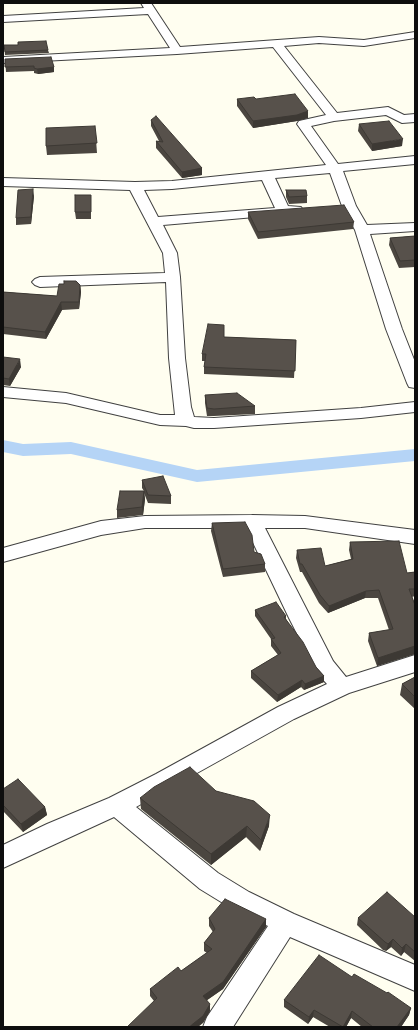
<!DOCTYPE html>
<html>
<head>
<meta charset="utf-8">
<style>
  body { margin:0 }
  #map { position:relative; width:418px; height:1030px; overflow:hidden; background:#fffef0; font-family:Bitter,serif }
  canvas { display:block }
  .frame { position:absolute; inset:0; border:4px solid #0e0e0e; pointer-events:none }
</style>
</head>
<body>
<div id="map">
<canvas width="418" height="1030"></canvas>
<div class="frame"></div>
</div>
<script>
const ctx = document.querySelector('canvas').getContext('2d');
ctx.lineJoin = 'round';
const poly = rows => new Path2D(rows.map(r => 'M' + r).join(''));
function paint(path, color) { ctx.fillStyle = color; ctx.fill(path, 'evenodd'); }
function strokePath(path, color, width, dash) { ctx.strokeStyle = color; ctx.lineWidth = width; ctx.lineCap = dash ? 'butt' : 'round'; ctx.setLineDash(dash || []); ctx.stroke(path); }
const canal = poly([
  [3,440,23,444,71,442,197,470,415,449,415,461,197,482,71,454,23,456,3,452,3,440]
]);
const minor = poly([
  [141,3,151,3,180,47,319,37,364,40,415,32,415,38,364,46,319,43,284,46,337,113,388,107,404,115,415,114,415,122,402,123,386,115,334,121,311,126,338,164,415,156,415,164,343,171,356,206,367,225,415,223,415,231,370,234,402,329,415,362,415,388,409,387,407,383,386,329,355,230,342,206,330,173,275,178,288,206,301,207,303,210,301,213,163,225,177,253,180,277,185,358,191,407,194,417,214,418,361,408,415,402,415,412,361,418,214,428,194,428,186,426,160,425,66,403,3,397,3,387,66,393,160,415,175,415,169,358,166,282,40,287,35,285,32,282,35,279,40,277,165,273,163,253,130,190,3,186,3,178,135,182,172,181,326,165,297,124,299,121,326,115,273,47,177,54,3,63,3,57,170,48,148,14,3,22,3,16,144,8,141,3],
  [262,180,275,208,158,217,144,190,172,189,262,180],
  [252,515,305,516,415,530,415,544,305,528,265,528,333,661,346,677,415,655,415,672,349,693,294,719,136,807,218,873,249,892,294,914,415,965,415,991,290,937,233,1027,203,1027,207,1017,268,926,231,908,200,889,114,817,3,868,3,845,47,824,109,798,156,774,278,707,327,684,317,673,289,618,246,528,145,528,101,535,3,562,3,548,101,521,145,516,252,515]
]);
const wall = poly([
  [4,45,18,45,48,50,49,53,5,55],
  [5,59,54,67,54,72,38,74,34,73,34,71,6,72],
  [237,99,256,99,308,118,297,121,253,128,237,106],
  [151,120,202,168,202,175,182,178,156,148,156,141,159,141,151,126],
  [359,124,402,146,372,151,358,131],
  [95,126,97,153,47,155,46,146],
  [286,190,307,196,307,203,289,204,286,197],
  [34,196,31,224,16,225,16,218],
  [91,202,91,219,76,219,75,212],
  [248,212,354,222,353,229,258,239,248,219],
  [415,236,415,267,399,268,389,245,390,238],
  [80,285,81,292,79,309,62,310,46,339,3,334,3,292,57,296],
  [224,337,296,340,294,378,204,374,204,367,205,361,202,361,202,354],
  [3,357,21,367,10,386,3,385],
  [205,395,255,406,255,414,214,416,207,416,205,403],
  [142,480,171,496,171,504,148,503,144,493,145,499,143,515,117,518,117,510,144,491,142,488],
  [212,523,254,552,265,564,265,572,223,577,211,531],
  [350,542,407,573,415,572,415,596,412,597,415,605,415,654,377,666,368,641,369,633,389,630,378,598,365,598,328,613,319,603,302,572,300,572,296,558,297,550,325,566,351,559,349,550],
  [255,610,286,616,286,619,316,667,324,676,324,682,304,690,301,687,277,702,251,678,251,671,278,655,271,646,271,639,255,616],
  [415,677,415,709,400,695,402,684],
  [3,789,45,807,47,815,23,832,3,811],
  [216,791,269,826,260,851,246,837,211,865,141,809,140,798],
  [415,917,415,961,404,952,401,956,391,947,386,951,383,950,357,925,358,918],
  [209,918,266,919,266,927,223,989,207,1000,210,1011,203,1023,154,1001,150,996,150,989,181,971,207,953,204,951,204,943,213,932,209,926],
  [352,977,411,1008,409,1015,401,1027,362,1027,351,1018,346,1027,330,1027,313,1017,308,1024,284,1007,284,1000]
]);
const shadedWall = poly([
  [54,67,54,72,38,74,37,69],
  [308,111,308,118,297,121,253,128,253,121],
  [403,139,402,146,372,151,372,144],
  [202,168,202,175,182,178,182,172],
  [33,189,34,196,31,224,31,217],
  [80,285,81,292,79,309,79,302],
  [61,302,62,310,46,339,45,332],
  [20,359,21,367,10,386,9,379],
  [144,491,145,499,143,515,142,507],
  [366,591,365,598,328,613,329,606],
  [415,646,415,654,377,666,378,658],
  [324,676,324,682,304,690,305,684],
  [302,680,301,687,277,702,278,695],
  [45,807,47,815,23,832,21,824],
  [270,815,269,826,260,851,261,840],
  [247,826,246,837,211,865,211,854],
  [266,919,266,927,223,989,203,1003,203,996],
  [393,939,391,947,386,951,388,944],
  [406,944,404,952,401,956,402,948],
  [210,1004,210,1011,203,1023,198,1027,189,1027],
  [411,1008,409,1015,401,1027,397,1027],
  [314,1010,313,1017,308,1024,309,1017],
  [352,1011,351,1018,346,1027,343,1027]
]);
const building = poly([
  [46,41,48,50,5,52,4,45,18,45,18,42,46,41],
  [51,57,54,67,37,69,34,68,34,66,5,67,5,59,51,57],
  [295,94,308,111,297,115,253,121,237,99,254,97,256,99,295,94],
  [156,116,202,168,182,172,156,141,163,142,151,120,156,116],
  [389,121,403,139,372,144,359,124,389,121],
  [95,126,97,143,46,146,46,128,95,126],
  [33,189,31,217,16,218,18,190,33,189],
  [286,190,306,190,307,196,289,197,286,190],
  [75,195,91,195,91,212,75,212,75,195],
  [344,205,354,222,258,232,248,212,344,205],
  [415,236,415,260,400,261,390,238,415,236],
  [64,281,76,281,80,285,79,302,61,302,45,332,3,327,3,292,57,296,59,284,64,284,64,281],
  [208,324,224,325,224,337,296,340,295,371,204,367,206,354,202,354,208,324],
  [3,357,20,359,9,379,3,378,3,357],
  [237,393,255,406,214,409,207,408,205,395,237,393],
  [163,476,171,496,148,495,142,480,163,476],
  [120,491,144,491,142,507,117,510,120,491],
  [245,522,252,535,254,552,261,554,265,564,223,569,212,523,245,522],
  [399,541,407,573,415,572,415,589,409,589,415,605,415,646,378,658,369,633,393,629,379,590,366,591,329,606,320,595,302,564,300,564,297,550,321,548,325,566,353,559,350,542,399,541],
  [276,602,286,616,284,617,303,642,316,667,324,676,305,684,302,680,278,695,251,671,281,653,271,639,275,638,255,610,276,602],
  [415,677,415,697,402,684,415,677],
  [190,767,216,791,254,801,270,815,261,840,247,826,211,854,140,798,154,787,190,767],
  [18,779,45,807,21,824,3,805,3,789,18,779],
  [387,892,415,917,415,952,406,944,402,948,393,939,388,944,385,942,358,918,387,892],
  [225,899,266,919,223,982,203,996,210,1004,203,1016,189,1027,127,1027,157,998,150,989,178,967,181,971,212,949,204,943,215,929,209,918,225,899],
  [319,955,352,977,354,974,387,993,388,992,411,1008,397,1027,373,1027,352,1011,343,1027,314,1010,309,1017,284,1000,319,955]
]);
paint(canal, '#b5d4f6');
strokePath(minor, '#414141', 2);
paint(minor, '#fff');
paint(wall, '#4b4640');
paint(shadedWall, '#3d3934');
paint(building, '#57514b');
strokePath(building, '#3d3934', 1);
</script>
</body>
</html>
